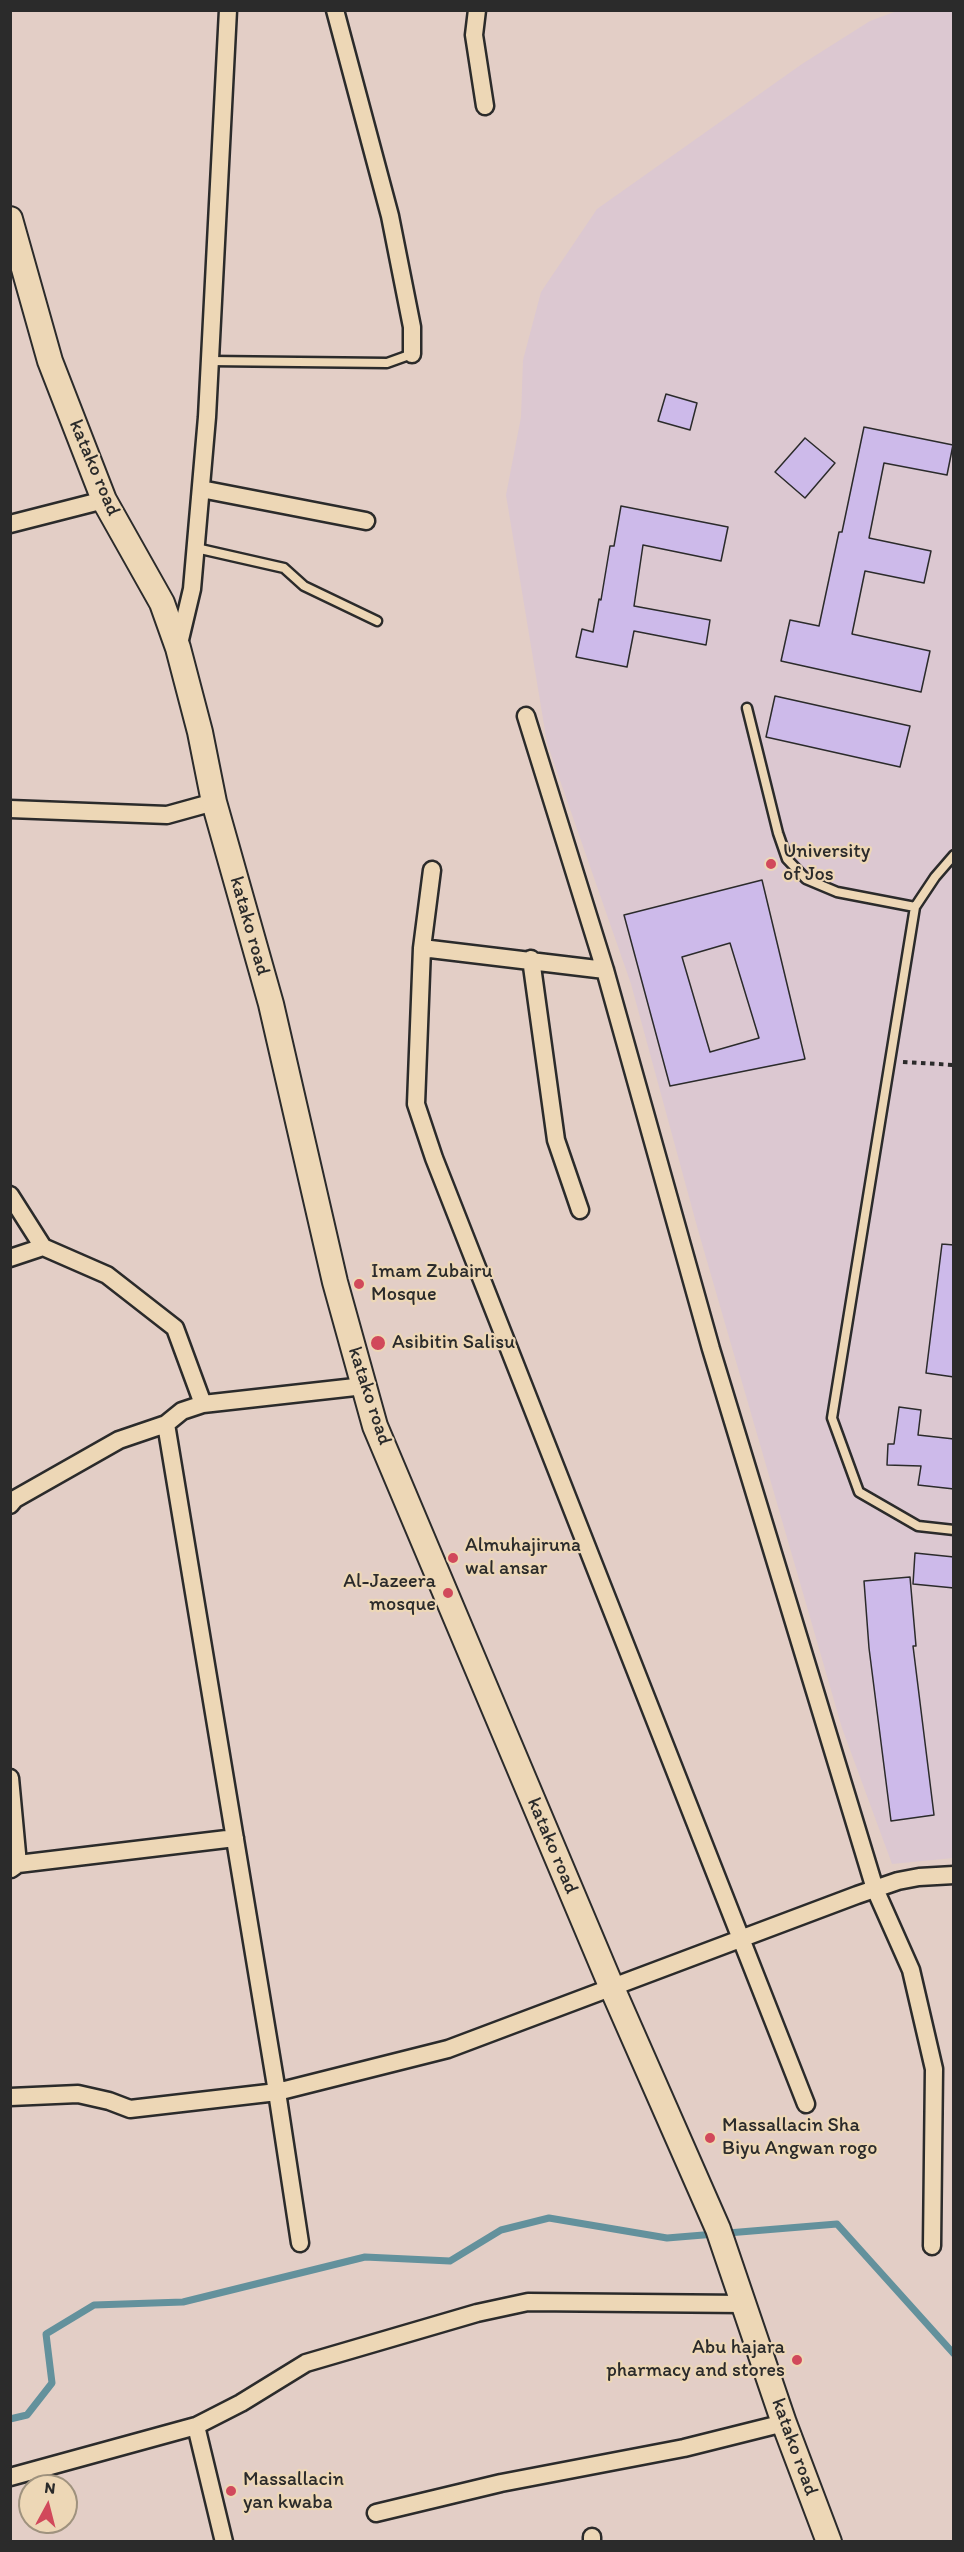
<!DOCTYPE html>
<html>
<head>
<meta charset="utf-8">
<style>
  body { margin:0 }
  #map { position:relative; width:964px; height:2552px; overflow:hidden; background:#e3cec6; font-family:Itim,sans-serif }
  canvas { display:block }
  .frame { position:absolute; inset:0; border:12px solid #2b2b2b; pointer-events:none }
  .north { position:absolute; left:18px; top:2474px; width:60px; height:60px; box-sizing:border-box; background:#edd7b6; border:2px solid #9f927e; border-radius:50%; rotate:7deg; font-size:16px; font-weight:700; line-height:24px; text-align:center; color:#2b2b2b }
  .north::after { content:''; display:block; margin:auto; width:21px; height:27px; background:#d1495b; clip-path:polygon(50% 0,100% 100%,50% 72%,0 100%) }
</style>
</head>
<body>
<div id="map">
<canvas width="964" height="2552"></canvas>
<div class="frame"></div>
<div class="north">N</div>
</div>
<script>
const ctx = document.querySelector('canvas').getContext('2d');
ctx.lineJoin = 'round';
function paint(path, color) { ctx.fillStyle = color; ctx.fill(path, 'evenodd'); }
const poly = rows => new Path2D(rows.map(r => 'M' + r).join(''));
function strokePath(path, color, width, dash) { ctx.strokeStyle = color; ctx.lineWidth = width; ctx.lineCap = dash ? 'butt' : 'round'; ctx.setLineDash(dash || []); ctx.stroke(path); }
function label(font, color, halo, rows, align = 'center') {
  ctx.font = font + ' Itim,sans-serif'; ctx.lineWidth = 4.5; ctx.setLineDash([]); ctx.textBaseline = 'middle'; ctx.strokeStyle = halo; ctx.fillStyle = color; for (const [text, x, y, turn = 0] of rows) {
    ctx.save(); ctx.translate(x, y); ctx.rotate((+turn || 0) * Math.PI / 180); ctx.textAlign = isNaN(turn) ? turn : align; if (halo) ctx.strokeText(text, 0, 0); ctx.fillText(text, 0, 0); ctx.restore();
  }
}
const built = poly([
  [897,11,953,11,953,1858,892,1864,842,1728,698,1230,631,984,547,743,506,495,521,417,523,360,541,292,597,209,802,64,870,21]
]);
const stream = poly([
  [10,2419,27,2415,52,2383,46,2334,94,2305,183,2302,365,2257,450,2261,501,2230,549,2218,667,2238,837,2224,954,2354]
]);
const building = poly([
  [666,394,697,403,690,430,658,421,666,394],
  [864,427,953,445,947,475,884,463,869,538,931,551,924,583,865,571,852,634,930,651,921,692,781,661,790,620,819,626,839,532,842,532,864,427],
  [805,438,835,463,805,498,775,472,805,438],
  [621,506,728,527,721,561,643,545,634,606,710,620,706,645,634,631,627,667,576,657,582,629,593,632,599,599,601,600,610,546,614,546,621,506],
  [775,696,910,726,900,767,766,737,775,696],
  [762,880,805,1059,670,1086,624,915,762,880],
  [730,943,759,1038,710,1052,682,957,730,943],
  [942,1244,954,1245,954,1377,926,1373,942,1244],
  [899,1407,921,1410,918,1435,954,1439,954,1489,918,1485,921,1466,887,1465,888,1444,894,1444,899,1407],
  [915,1553,954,1557,954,1588,913,1584,915,1553],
  [910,1577,916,1646,913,1646,934,1815,891,1821,869,1648,864,1581,910,1577]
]);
const path = poly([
  [903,1062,954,1065]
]);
const lane = poly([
  [210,361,387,363,412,354],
  [196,548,284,568,304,586,377,621],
  [747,708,778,833,787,859,806,879,837,892,915,907],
  [954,855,935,877,915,907,832,1418,859,1492,918,1526,954,1530]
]);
const street = poly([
  [335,10,390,216,412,327,412,354],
  [477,10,474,35,485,106],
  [201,489,366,521],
  [10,524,104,500],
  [178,648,192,589,207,417,228,10],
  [526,716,605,970,711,1349,875,1889,911,1970,934,2069,932,2246],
  [10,809,167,815,214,802],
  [432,870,422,948,416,1104,434,1158,806,2104],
  [422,948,605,970],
  [531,959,556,1140,580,1210],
  [10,1195,43,1247],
  [10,1258,43,1247,107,1275,175,1328,203,1404],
  [166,1424,277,2092,300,2243],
  [10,1505,15,1499,119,1440,166,1424,182,1411,203,1404,364,1386],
  [10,1778,18,1864,11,1869],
  [18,1864,235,1838],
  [10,2097,78,2094,109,2101,130,2109,277,2092,448,2049,857,1895,898,1881,919,1877,954,1875],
  [196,2426,224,2542],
  [10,2477,196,2426,241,2403,306,2363,477,2313,528,2302,744,2304],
  [376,2513,501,2483,684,2448,784,2423],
  [592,2537,592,2542]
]);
const secondary = poly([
  [10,219,50,361,104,500,162,603,178,648,200,732,214,802,271,1004,335,1282,375,1426,612,1988,718,2229,784,2423,829,2542]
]);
const markers = [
  [771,864,6,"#d1495b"],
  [359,1284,6,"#d1495b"],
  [378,1343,8,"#d1495b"],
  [453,1558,6,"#d1495b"],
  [448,1593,6,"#d1495b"],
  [710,2138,6,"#d1495b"],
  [797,2360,6,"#d1495b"],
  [231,2491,6,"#d1495b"]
];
const streetNames = [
  ["katako road",94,468,67],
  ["katako road",249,926,74],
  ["katako road",369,1396,72],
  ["katako road",552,1846,67],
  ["katako road",794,2447,70]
];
const poiNames = [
  ["University",783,852],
  ["of Jos",783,875],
  ["Imam Zubairu",371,1272],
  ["Mosque",371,1295],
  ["Asibitin Salisu",392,1343],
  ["Almuhajiruna",465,1546],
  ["wal ansar",465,1569],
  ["Al-Jazeera",436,1582,"right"],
  ["mosque",436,1605,"right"],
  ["Massallacin Sha",722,2126],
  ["Biyu Angwan rogo",722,2149],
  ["Abu hajara",785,2348,"right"],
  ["pharmacy and stores",785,2371,"right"],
  ["Massallacin",243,2480],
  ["yan kwaba",243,2503]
];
paint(built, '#dcc8d1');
strokePath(stream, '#63919c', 7);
paint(building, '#cdbaea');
strokePath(building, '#2b2b2b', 1.5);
strokePath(lane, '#2b2b2b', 13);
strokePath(street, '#2b2b2b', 21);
strokePath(secondary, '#2b2b2b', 28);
strokePath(path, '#2b2b2b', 4, [4.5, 4.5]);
strokePath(lane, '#edd7b6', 8);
strokePath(street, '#edd7b6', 16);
strokePath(secondary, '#edd7b6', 24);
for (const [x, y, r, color] of markers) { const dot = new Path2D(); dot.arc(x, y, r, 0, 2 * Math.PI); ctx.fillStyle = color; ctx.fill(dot); strokePath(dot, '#edd7b6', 2); }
label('20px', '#2b2b2b', '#edd7b6', streetNames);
label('20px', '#2b2b2b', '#edd7b6', poiNames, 'left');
</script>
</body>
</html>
